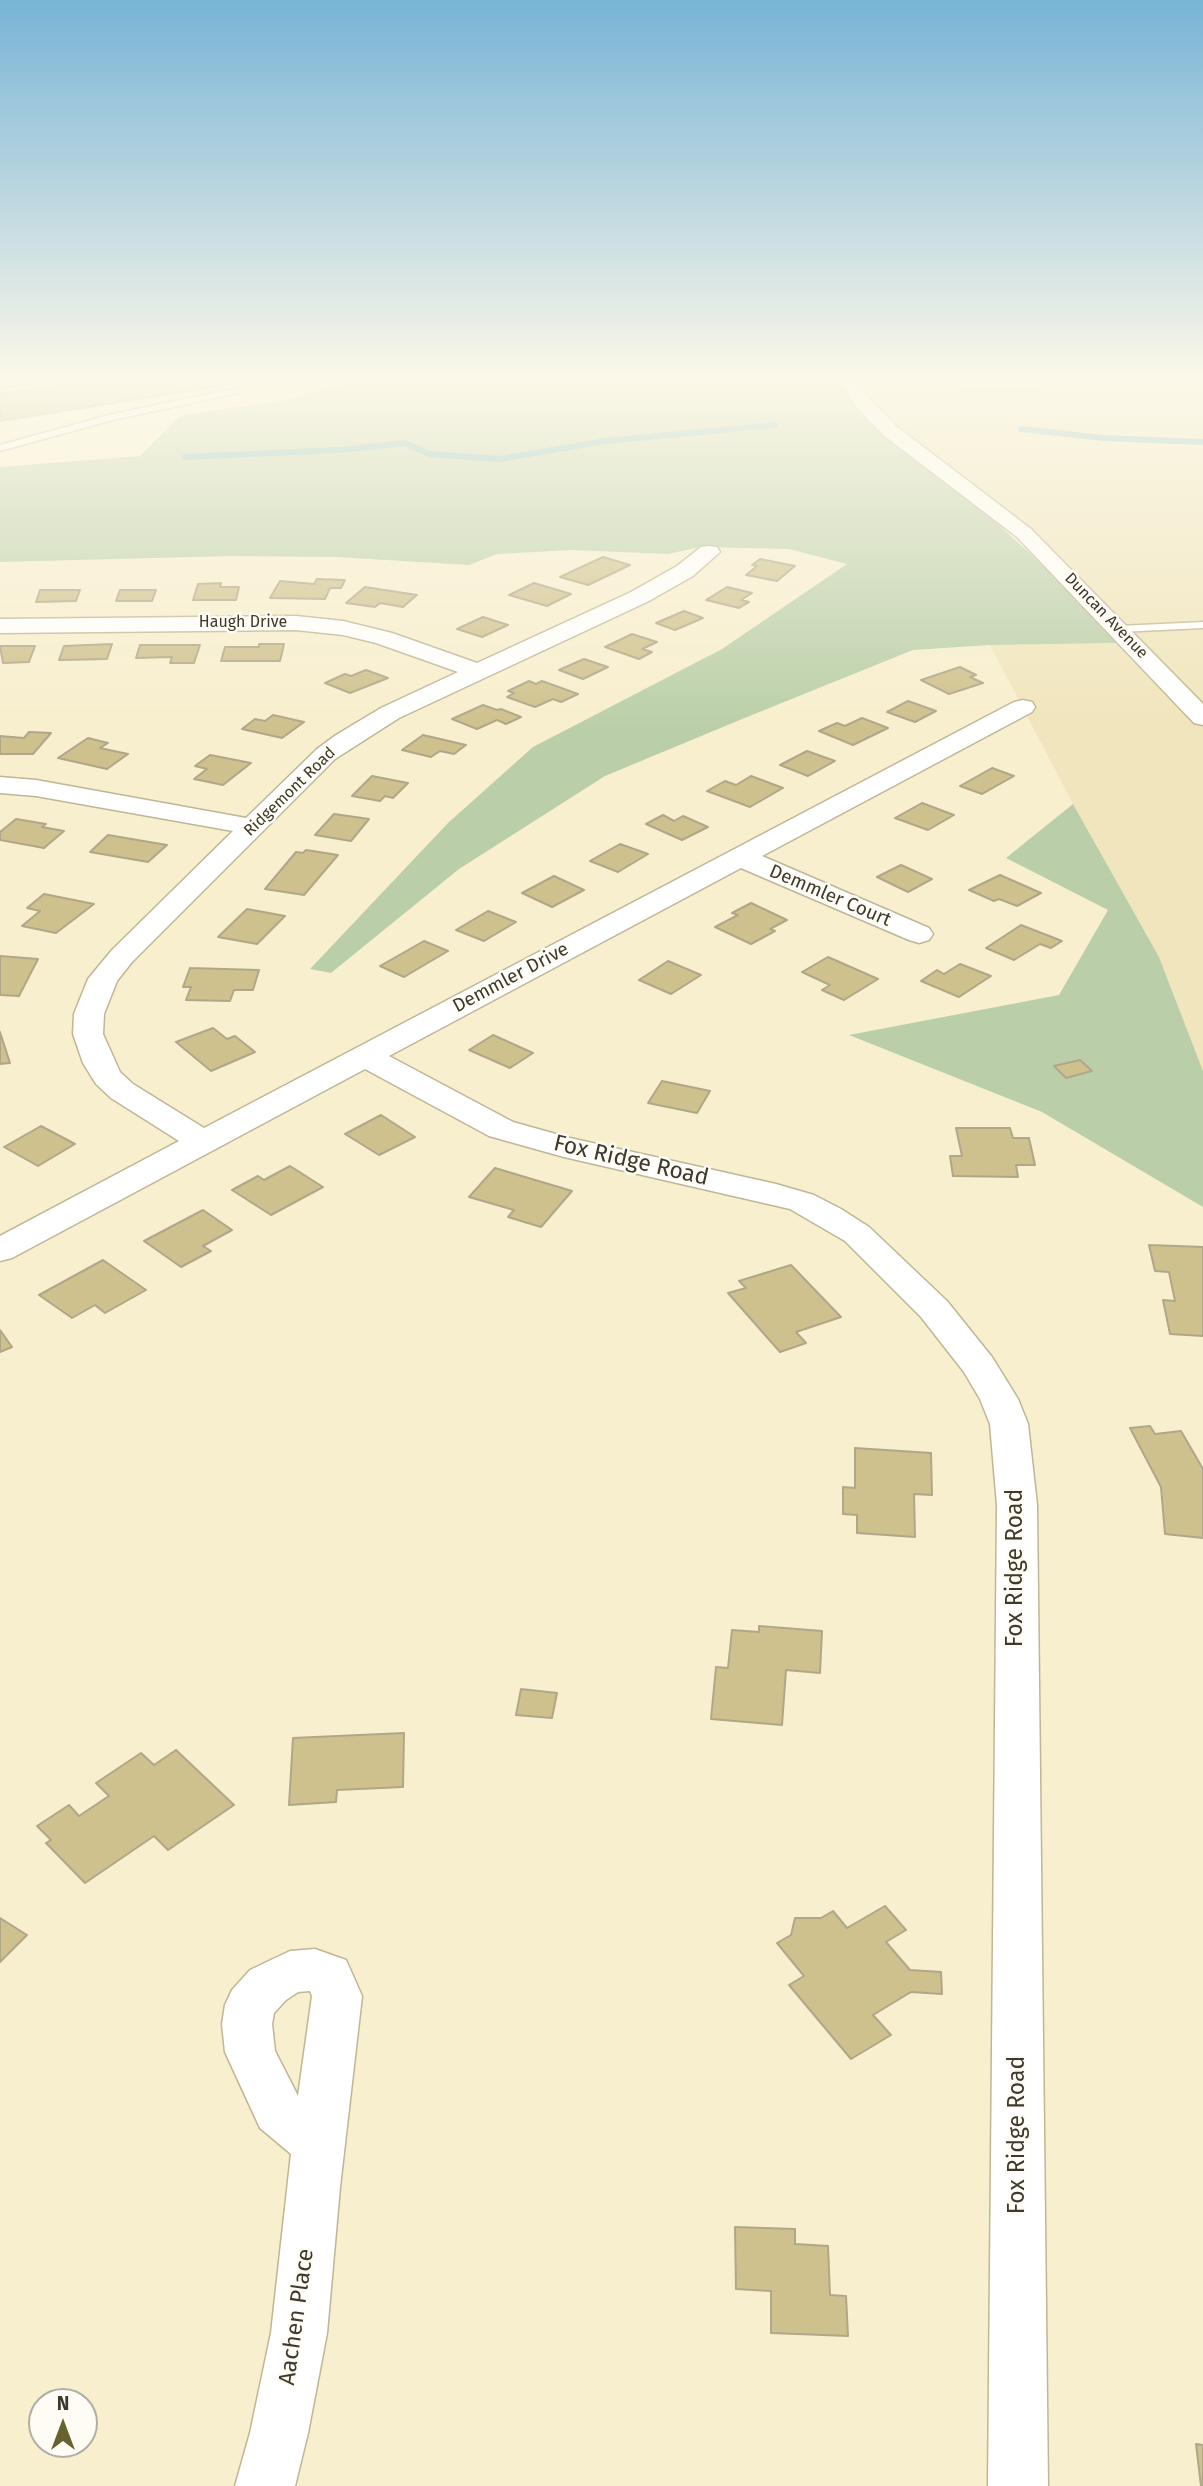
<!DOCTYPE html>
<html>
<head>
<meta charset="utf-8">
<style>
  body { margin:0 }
  #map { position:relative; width:1203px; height:2486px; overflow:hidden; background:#f8efce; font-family:"Fira Sans",sans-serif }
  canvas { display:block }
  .north { position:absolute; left:28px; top:2388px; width:70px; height:70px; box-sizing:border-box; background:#fefcf5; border:2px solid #b1aea5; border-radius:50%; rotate:0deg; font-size:19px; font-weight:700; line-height:28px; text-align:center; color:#3d392c }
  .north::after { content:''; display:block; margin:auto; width:24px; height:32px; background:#67622f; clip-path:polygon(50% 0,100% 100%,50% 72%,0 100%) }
</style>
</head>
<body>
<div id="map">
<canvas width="1203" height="2486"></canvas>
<div class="north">N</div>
</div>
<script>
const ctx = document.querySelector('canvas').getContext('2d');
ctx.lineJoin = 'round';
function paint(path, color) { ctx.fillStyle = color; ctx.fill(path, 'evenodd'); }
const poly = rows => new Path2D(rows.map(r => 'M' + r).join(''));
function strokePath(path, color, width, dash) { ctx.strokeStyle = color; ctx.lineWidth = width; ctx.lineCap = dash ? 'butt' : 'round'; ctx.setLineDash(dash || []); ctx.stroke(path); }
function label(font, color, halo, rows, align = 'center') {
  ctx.font = font + ' "Fira Sans",sans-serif'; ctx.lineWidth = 5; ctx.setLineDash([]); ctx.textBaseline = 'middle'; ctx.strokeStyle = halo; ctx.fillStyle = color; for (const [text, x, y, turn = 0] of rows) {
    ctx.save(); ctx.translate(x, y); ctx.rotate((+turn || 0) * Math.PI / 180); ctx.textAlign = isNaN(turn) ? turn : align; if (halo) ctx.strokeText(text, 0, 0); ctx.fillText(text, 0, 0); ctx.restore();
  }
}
const built = poly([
  [849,380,1203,380,1203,1071,1159,957,1073,804,990,645,1130,643,1077,586,942,472]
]);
const green = poly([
  [359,380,838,380,858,411,882,435,993,520,1034,557,1118,643,990,645,913,650,747,717,605,776,459,869,331,973,310,969,448,823,533,747,722,649,847,564,789,549,700,547,668,554,572,550,497,554,469,565,336,557,231,556,0,562,0,467,140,456,180,416,290,399],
  [1073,804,1159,957,1203,1071,1203,1207,1042,1112,849,1035,1059,995,1108,910,1006,858]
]);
const stream = poly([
  [1021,429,1104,438,1203,442],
  [185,457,339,450,405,443,429,454,500,459,605,441,775,425]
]);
const building = poly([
  [99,380,234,380,237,383,0,421,0,394,99,380],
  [603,557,630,565,588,585,560,577,603,557],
  [760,559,795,566,777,581,746,575,757,566,752,565,760,559],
  [317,579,345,580,341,588,330,588,325,599,270,598,280,581,314,584,317,579],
  [221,583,220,587,239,587,236,600,193,600,198,584,221,583],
  [534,583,571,594,547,606,509,595,534,583],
  [365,587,417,595,403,607,380,603,375,607,346,603,365,587],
  [727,587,752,593,741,600,749,602,739,608,706,600,727,587],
  [40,590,80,590,76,601,36,602,40,590],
  [120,590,156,590,152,601,116,601,120,590],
  [684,611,703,618,675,630,656,623,684,611],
  [483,617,508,625,482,637,457,629,483,617],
  [632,634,657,642,642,649,652,652,639,659,605,647,632,634],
  [112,644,107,659,59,660,64,646,112,644],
  [259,644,284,644,280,661,221,661,225,647,259,647,259,644],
  [140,645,200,645,194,663,170,663,172,657,136,658,140,645],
  [0,646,35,646,29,662,3,663,0,646],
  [584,659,608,667,583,679,559,670,584,659],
  [960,667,976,675,970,677,983,683,949,694,921,680,960,667],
  [366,670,388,678,350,693,325,683,345,674,351,676,366,670],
  [529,681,536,684,542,681,578,694,561,702,553,699,535,707,507,697,514,693,508,691,529,681],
  [908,701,936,711,915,722,887,712,908,701],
  [483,705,497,710,501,709,521,717,506,724,497,720,477,729,452,719,483,705],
  [273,715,304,722,282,738,242,729,255,719,265,721,273,715],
  [862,718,888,728,853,745,819,731,837,723,845,726,862,718],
  [29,732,51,733,33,754,0,754,0,736,24,738,29,732],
  [423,735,466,745,454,754,440,751,431,757,402,750,423,735],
  [88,738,108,743,100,748,128,754,107,769,58,758,88,738],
  [807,751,835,761,808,776,780,765,807,751],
  [210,755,251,763,223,785,194,779,207,769,195,766,210,755],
  [992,768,1014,776,982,794,960,786,992,768],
  [372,776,408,783,393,798,385,796,380,801,352,796,372,776],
  [751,776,783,788,750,807,707,791,725,781,736,785,751,776],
  [922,803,954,815,928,830,895,818,922,803],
  [334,814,369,819,351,841,315,835,334,814],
  [663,815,674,821,683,816,708,827,682,840,646,824,663,815],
  [16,819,46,824,42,827,64,831,44,848,0,840,0,832,16,819],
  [108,835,167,845,148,862,90,852,108,835],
  [620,844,648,854,618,872,590,861,620,844],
  [306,850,338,855,304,895,265,889,296,852,303,853,306,850],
  [901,865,932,879,908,892,877,877,901,865],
  [1000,875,1041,893,1017,906,999,899,994,901,969,890,1000,875],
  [554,876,584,890,552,907,522,893,554,876],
  [44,894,94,904,56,933,22,926,40,911,27,908,44,894],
  [751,903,787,920,770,929,775,931,751,944,715,927,738,915,732,913,751,903],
  [247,909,285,916,257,944,218,937,247,909],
  [488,911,516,922,484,941,456,930,488,911],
  [1021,925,1062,941,1051,948,1040,944,1014,960,986,948,1021,925],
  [424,941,448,951,404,977,380,966,424,941],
  [0,956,38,959,19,996,0,995,0,956],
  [828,957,878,979,844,1000,822,990,830,985,802,972,828,957],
  [668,961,701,975,671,994,639,980,668,961],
  [960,964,991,976,959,997,921,981,937,970,944,974,960,964],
  [190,968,259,970,253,990,234,990,230,1001,186,1000,191,987,183,987,190,968],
  [213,1028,227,1039,235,1036,255,1052,211,1071,176,1042,213,1028],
  [0,1032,10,1063,0,1064,0,1032],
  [493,1035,533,1053,510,1068,469,1050,493,1035],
  [1080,1060,1092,1071,1066,1078,1054,1066,1080,1060],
  [662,1081,710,1091,697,1113,648,1103,662,1081],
  [381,1115,415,1137,379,1155,345,1134,381,1115],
  [41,1126,75,1144,38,1166,4,1147,41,1126],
  [956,1128,1010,1128,1013,1138,1029,1138,1035,1165,1016,1165,1018,1177,953,1176,950,1156,962,1156,956,1128],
  [290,1166,323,1187,271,1215,232,1190,258,1176,264,1180,290,1166],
  [495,1168,572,1191,541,1227,508,1217,514,1210,469,1197,495,1168],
  [203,1210,232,1230,203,1246,211,1251,181,1267,144,1241,203,1210],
  [1149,1245,1203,1247,1203,1336,1170,1334,1163,1300,1175,1301,1169,1272,1155,1271,1149,1245],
  [103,1260,146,1290,105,1313,95,1305,72,1318,39,1295,103,1260],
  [791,1265,841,1317,796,1332,806,1343,780,1352,728,1293,746,1288,739,1281,791,1265],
  [0,1330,12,1347,0,1352,0,1330],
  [1150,1426,1155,1434,1181,1431,1203,1469,1203,1538,1165,1534,1161,1487,1130,1428,1150,1426],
  [855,1448,931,1453,932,1495,914,1494,915,1537,857,1533,857,1515,843,1514,843,1487,855,1488,855,1448],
  [759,1626,822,1631,820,1673,786,1670,782,1725,711,1719,716,1667,728,1668,732,1630,759,1632,759,1626],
  [521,1689,557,1693,552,1718,516,1715,521,1689],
  [404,1733,403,1787,337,1790,336,1802,289,1805,293,1738,404,1733],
  [176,1750,234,1805,168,1850,154,1836,85,1883,46,1843,51,1840,37,1826,69,1805,79,1816,109,1796,96,1783,141,1753,154,1765,176,1750],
  [885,1906,906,1930,886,1942,910,1970,941,1972,942,1994,911,1992,873,2015,891,2035,851,2059,789,1985,804,1976,777,1943,791,1935,795,1918,821,1918,833,1911,847,1928,885,1906],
  [0,1918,27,1935,0,1962,0,1918],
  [735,2227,795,2229,795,2244,828,2246,830,2295,846,2296,848,2336,771,2333,771,2291,736,2289,735,2227],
  [1196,2444,1203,2445,1203,2486,1201,2486,1196,2444]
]);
const service = poly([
  [17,380,47,380,0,388,0,382,17,380],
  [946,380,963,382,1156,380,1146,386,962,388,946,380],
  [236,388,241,391,239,393,113,420,0,451,0,445,109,415,236,388],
  [1203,622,1203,628,1119,632,1113,629,1119,626,1203,622]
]);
const minor = poly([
  [840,380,858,380,869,398,896,426,1031,529,1203,704,1203,725,1194,723,1017,537,882,434,855,405,840,380],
  [709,546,717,547,720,552,693,576,647,602,399,718,335,759,132,962,117,981,104,1014,103,1034,120,1072,133,1084,204,1128,1014,702,1023,700,1032,702,1035,707,1032,712,762,856,929,928,933,934,929,940,919,943,909,940,741,868,389,1056,513,1122,570,1138,776,1184,814,1195,841,1209,869,1227,947,1301,992,1357,1018,1399,1028,1424,1037,1505,1048,2486,988,2486,997,1505,990,1424,980,1399,964,1372,921,1317,845,1241,790,1209,564,1157,489,1136,365,1069,12,1258,0,1261,0,1236,179,1141,111,1098,96,1084,83,1063,73,1034,74,1014,88,979,112,950,233,831,36,796,0,793,0,777,36,780,246,818,317,749,336,735,381,708,458,672,376,643,343,635,296,630,0,633,0,619,296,616,343,621,392,633,477,663,631,592,677,566,701,547,709,546],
  [315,1949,346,1960,362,1996,340,2187,327,2333,308,2433,295,2486,235,2486,250,2433,271,2333,291,2154,260,2128,225,2052,222,2024,225,2005,232,1990,250,1970,290,1951,315,1949],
  [310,1991,312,1996,298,2096,275,2051,272,2024,274,2013,286,2000,298,1992,310,1991]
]);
const farStreetnames = [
  ["Duncan Avenue",1106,616,46],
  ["Haugh Drive",243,623],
  ["Ridgemont Road",290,792,-44]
];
const streetNames = [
  ["Demmler Court",830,896,23],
  ["Demmler Drive",511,978,-28]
];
const nearStreetnames = [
  ["Fox Ridge Road",631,1161,13],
  ["Fox Ridge Road",1016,1568,-90],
  ["Fox Ridge Road",1018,2135,-90],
  ["Aachen Place",297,2317,-82]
];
paint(built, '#f0e5bc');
paint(green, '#bacfa9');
strokePath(stream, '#71b5bc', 6);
paint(building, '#cfc18d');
strokePath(building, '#b0a788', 2);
strokePath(service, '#bfb696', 3);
strokePath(minor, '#bfb696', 3);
paint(service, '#fff');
paint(minor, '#fff');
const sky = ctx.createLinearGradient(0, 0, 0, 728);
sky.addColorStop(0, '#78b4d6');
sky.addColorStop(0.52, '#fcf8e9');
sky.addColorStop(1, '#fcf8e900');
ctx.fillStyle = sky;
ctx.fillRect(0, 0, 1203, 728);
label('16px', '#3d392c', '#fefcf5', farStreetnames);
label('19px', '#3d392c', '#fefcf5', streetNames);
label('23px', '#3d392c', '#fefcf5', nearStreetnames);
</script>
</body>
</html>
